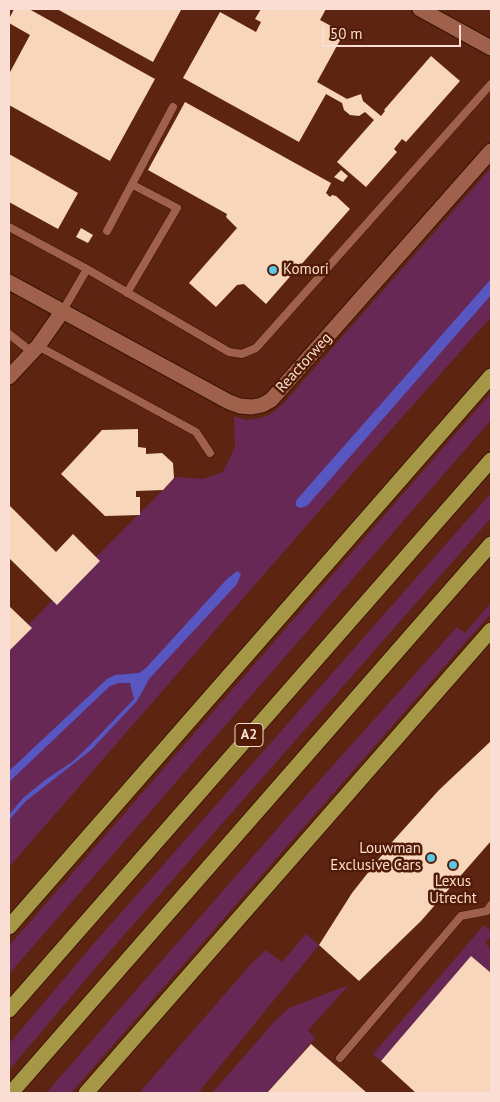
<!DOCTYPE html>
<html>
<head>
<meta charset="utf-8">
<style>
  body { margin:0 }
  #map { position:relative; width:500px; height:1102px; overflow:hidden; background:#5d2511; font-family:"PT Sans",sans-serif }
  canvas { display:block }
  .frame { position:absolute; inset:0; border:10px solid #faddd3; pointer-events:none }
  .scale { position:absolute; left:322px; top:25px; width:139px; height:22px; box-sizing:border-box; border:2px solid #faddd3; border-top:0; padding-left:6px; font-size:15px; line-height:18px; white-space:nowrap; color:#faddd3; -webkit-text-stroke:4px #511b05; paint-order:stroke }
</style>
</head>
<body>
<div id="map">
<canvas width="500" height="1102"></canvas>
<div class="frame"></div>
<div class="scale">50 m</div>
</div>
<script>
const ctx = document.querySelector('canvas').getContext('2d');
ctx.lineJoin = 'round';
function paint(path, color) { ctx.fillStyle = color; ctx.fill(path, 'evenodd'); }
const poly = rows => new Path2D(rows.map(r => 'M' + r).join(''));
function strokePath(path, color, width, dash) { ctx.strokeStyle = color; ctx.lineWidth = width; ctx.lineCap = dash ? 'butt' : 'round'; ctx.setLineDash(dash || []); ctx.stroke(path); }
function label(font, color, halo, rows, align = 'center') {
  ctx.font = font + ' "PT Sans",sans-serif'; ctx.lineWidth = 5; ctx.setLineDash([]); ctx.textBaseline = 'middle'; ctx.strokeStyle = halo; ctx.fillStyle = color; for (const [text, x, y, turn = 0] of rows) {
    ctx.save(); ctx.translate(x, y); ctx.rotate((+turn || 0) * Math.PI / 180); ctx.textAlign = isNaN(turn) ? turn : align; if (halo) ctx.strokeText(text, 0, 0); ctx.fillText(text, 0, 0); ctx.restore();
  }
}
const green = poly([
  [491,168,491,317,327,502,9,867,9,644,176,477,203,479,223,472,235,447,234,416,246,420,257,419,269,415,282,405],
  [491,393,491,420,9,974,9,946],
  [491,493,491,518,103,959,9,1070,9,1044,90,948],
  [491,603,491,613,71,1093,46,1093,311,790,457,627,465,633],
  [484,925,491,931,491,936,485,943,491,949,491,973,471,956,381,1061,373,1054],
  [306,934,319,945,198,1093,139,1093,251,964,266,950,282,962],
  [349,985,308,1030,315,1038,267,1093,212,1093,274,1022,289,1008]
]);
const water = poly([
  [491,279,491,295,307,506,300,508,296,506,296,501,300,496],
  [237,571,241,574,237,584,149,679,137,701,91,750,26,801,9,820,9,815,23,798,45,780,72,762,88,747,134,699,130,683,119,683,110,686,9,782,9,771,107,679,115,675,139,673,146,668,227,579]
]);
const building = poly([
  [14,9,29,9,155,79,110,161,9,105,9,74,30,35,9,23,9,19],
  [57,9,179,9,181,10,153,62],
  [261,9,326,9,320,20,344,33,317,82,347,99,361,94,363,101,381,116,385,111,384,110,431,56,460,81,406,142,402,139,394,149,397,152,366,187,337,162,374,120,365,112,359,116,350,115,344,110,342,103,326,94,299,142,183,78,220,12,256,32,261,22,255,19],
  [185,102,331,183,326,193,330,197,332,195,336,196,350,209,299,267,295,264,292,267,295,270,294,272,266,304,244,284,237,285,216,307,189,283,237,228,226,217,227,214,148,170],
  [9,154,78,193,58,229,9,202],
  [341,170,348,176,343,182,334,177],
  [81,228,93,235,88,243,76,237],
  [138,429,138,447,146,448,146,454,162,453,173,463,174,478,163,490,136,491,136,497,140,497,140,515,105,516,61,474,102,430],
  [9,505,56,552,73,534,100,561,57,605,9,558],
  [9,606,32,628,9,651],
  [491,741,491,841,421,921,359,981,319,945,352,893,393,841,439,790],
  [471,956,491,973,491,1093,416,1093,381,1061],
  [311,1044,367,1093,267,1093]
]);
const service = poly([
  [9,227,87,269,229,352,242,354,256,348,491,84],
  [107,231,173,107],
  [127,293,177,208,133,185],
  [62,312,87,269],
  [9,334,33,353],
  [38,346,196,432,210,453],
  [340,1058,461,916,487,911,491,905]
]);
const minor = poly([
  [420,9,491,48],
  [9,282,229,402,240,406,252,407,262,405,271,400,280,390,491,151],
  [9,377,38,346,62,312]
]);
const motorway = poly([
  [9,927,491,376],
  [9,1010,491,460],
  [11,1093,491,544],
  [86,1093,491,630]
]);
const markers = [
  [273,270,5,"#5bc8e7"],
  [431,858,5,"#5bc8e7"],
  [453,865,5,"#5bc8e7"]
];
const shields = [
  [249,735,28]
];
const shieldNames = [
  ["A2",249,735]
];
const poiNames = [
  ["Komori",283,270],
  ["Louwman",421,849,"right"],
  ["Exclusive Cars",421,866,"right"],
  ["Lexus",453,882,"center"],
  ["Utrecht",453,899,"center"]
];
const streetNames = [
  ["Reactorweg",304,363,-48]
];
paint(green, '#672856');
paint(water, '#5856c1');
paint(building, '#f8d6bb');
strokePath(service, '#3a1103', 9);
strokePath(minor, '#3a1103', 17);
strokePath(motorway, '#3a1103', 17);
strokePath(service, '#9f614b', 8);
strokePath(minor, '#9f614b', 15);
strokePath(motorway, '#a59745', 15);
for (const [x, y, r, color] of markers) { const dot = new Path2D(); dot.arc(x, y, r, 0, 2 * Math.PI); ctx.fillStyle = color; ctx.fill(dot); strokePath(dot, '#511b05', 2); }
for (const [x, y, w] of shields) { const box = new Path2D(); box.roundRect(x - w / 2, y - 11.5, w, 23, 4); ctx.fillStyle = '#511b05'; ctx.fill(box); strokePath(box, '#faddd3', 1); }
label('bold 14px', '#faddd3', null, shieldNames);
label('15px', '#faddd3', '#511b05', poiNames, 'left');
label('15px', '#faddd3', '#511b05', streetNames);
</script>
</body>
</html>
